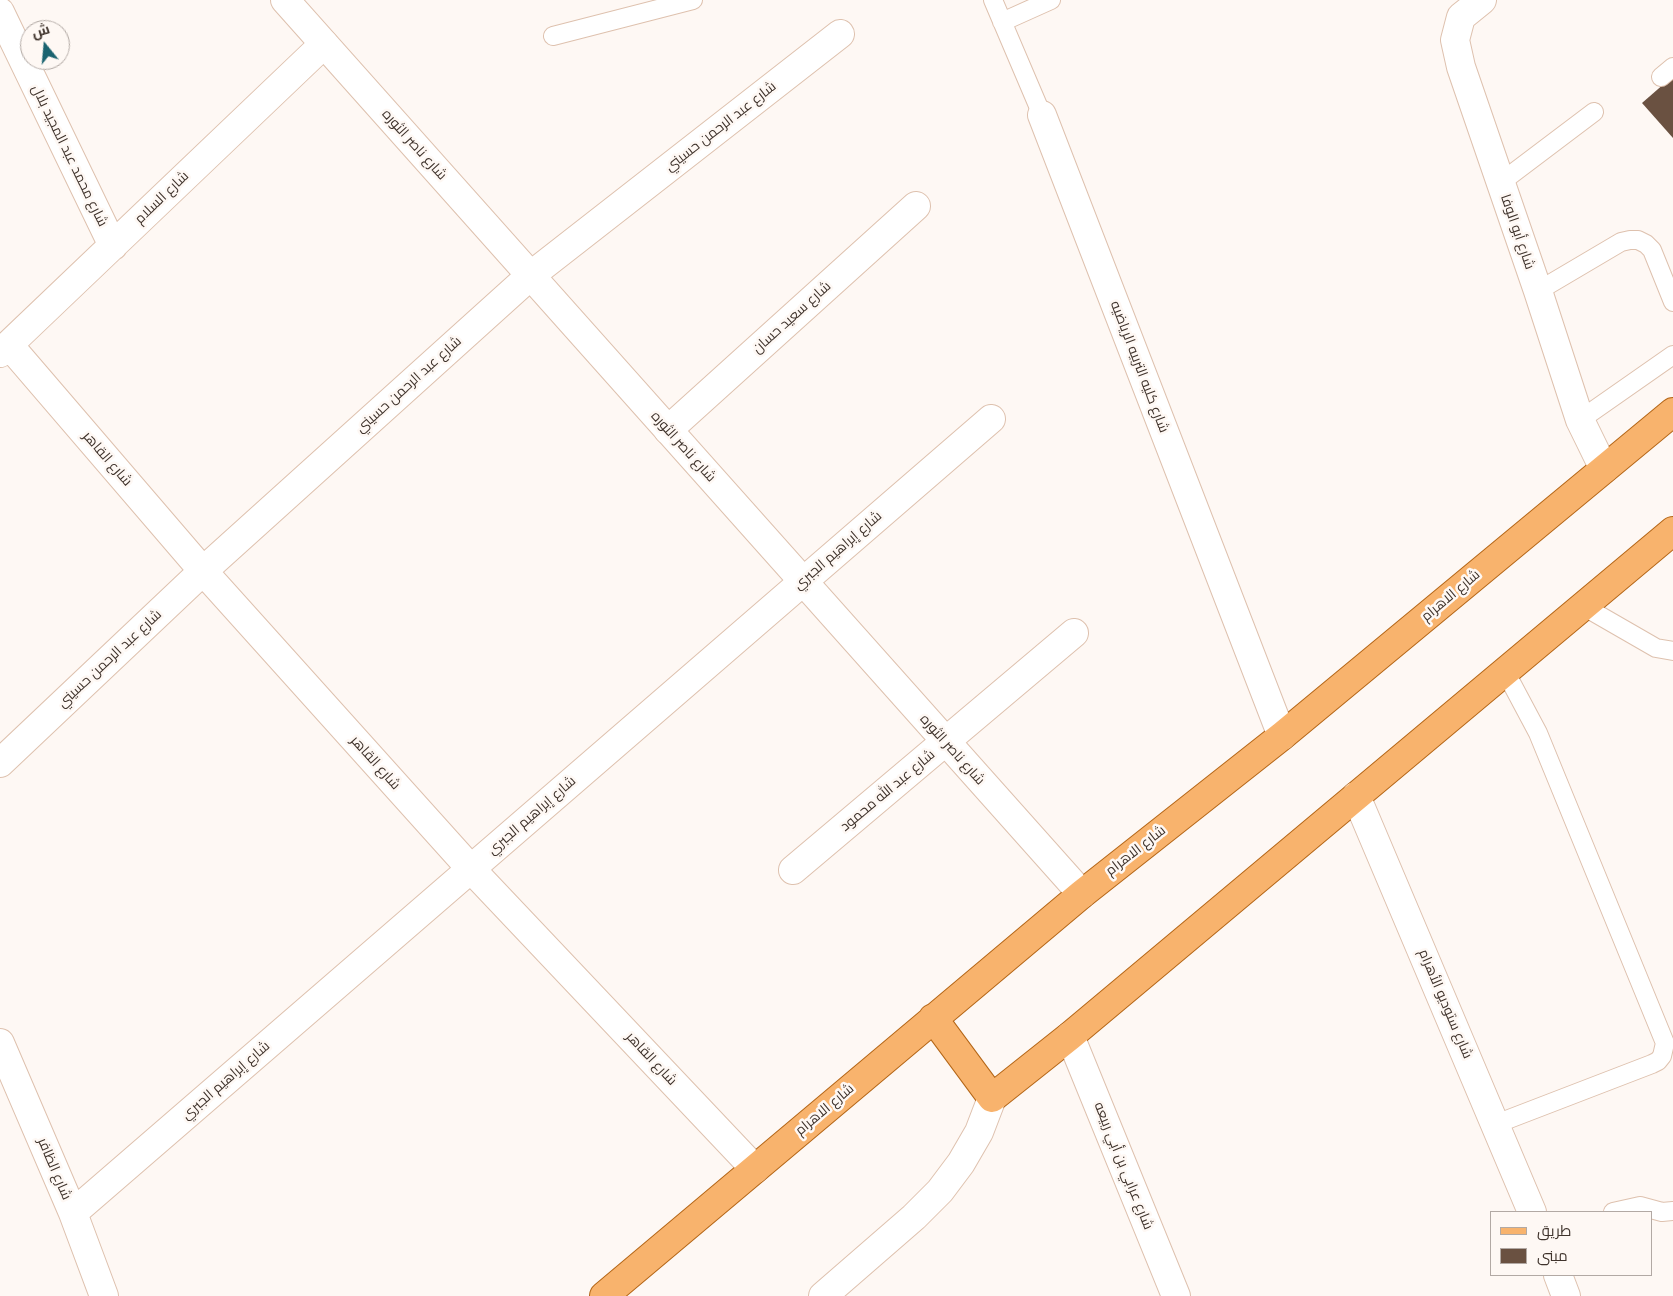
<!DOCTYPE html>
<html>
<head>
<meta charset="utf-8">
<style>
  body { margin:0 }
  #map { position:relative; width:1673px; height:1296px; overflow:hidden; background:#fef8f4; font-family:"Varela Round",Cairo,sans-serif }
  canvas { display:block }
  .legend { position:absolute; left:1490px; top:1211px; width:162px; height:65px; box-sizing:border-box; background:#fef8f4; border:1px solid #b2a9a4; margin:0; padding:6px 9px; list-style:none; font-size:15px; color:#3f332c }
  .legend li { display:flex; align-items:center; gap:10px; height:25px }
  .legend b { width:25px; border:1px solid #b2a9a4 }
  .north { position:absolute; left:20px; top:20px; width:50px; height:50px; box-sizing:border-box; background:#fef8f4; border:1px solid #b2a9a4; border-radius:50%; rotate:343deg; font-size:14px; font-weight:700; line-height:20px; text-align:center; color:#3f332c }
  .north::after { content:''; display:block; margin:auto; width:18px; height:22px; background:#1a6370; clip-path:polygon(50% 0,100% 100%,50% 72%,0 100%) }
</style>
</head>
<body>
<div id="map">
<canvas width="1673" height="1296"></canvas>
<ul class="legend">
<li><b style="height:6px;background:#f8b36d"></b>طريق</li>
<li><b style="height:14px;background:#6a5141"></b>مبنى</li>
</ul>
<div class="north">ش</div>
</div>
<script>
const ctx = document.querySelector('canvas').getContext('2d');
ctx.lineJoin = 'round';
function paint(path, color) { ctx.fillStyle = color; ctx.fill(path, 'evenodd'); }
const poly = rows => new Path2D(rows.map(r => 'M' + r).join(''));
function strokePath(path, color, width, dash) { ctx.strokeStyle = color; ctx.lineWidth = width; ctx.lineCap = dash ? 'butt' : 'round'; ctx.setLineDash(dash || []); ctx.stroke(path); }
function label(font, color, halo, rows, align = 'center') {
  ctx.font = font + ' "Varela Round",Cairo,sans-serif'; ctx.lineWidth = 5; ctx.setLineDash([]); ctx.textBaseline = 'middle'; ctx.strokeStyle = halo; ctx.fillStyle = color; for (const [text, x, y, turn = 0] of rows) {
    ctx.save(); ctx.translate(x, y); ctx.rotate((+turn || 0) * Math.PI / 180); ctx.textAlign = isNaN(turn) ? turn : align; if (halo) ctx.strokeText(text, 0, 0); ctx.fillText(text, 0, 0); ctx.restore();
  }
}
const building = poly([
  [1673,76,1673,138,1642,103]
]);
const service = poly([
  [993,0,1042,115],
  [1002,22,1051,0],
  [553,36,693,0],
  [1661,77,1673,67],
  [1500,183,1594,112],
  [1538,291,1621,242,1630,240,1638,240,1646,244,1652,250,1673,302],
  [1580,420,1673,355],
  [1583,606,1656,648,1673,651],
  [1496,1124,1652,1064,1658,1061,1662,1056,1665,1043,1538,733,1505,671],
  [1613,1212,1640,1206,1662,1212,1673,1211]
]);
const minor = poly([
  [1482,0,1461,17,1455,40,1461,67,1538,291,1580,420,1604,469],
  [0,12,113,246],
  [1042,115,1282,736],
  [9,345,203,571,471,869,755,1169],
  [0,353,324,44],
  [668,430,916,206],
  [0,763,203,571,530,276,840,34],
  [1356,796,1532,1212],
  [793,870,1074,633],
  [1070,1036,1176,1296],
  [0,1043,73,1213,104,1296],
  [73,1213,991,419],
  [1558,1275,1566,1296],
  [823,1296,914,1217,940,1191,961,1163,979,1132,992,1098]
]);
const tertiary = poly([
  [285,0,1082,894]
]);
const primary = poly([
  [933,1018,992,1098,1070,1036,1673,531],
  [604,1296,1082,894,1282,736,1673,412]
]);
const streetNames = [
  ["شارع عبد الرحمن حسيني",721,127,-38],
  ["شارع ناصر الثوره",414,145,48],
  ["شارع محمد عبد المجيد بلال",69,156,64],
  ["شارع السلام",162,198,-44],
  ["شارع أبو الوفا",1517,232,71],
  ["شارع سعيد حسان",792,318,-42],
  ["شارع كليه التربيه الرياضيه",1139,367,69],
  ["شارع عبد الرحمن حسيني",409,385,-42],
  ["شارع ناصر الثوره",683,447,48],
  ["شارع القاهر",107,459,49],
  ["شارع إبراهيم الجبري",838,551,-41],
  ["شارع الاهرام",1451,596,-40],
  ["شارع عبد الرحمن حسيني",110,659,-43],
  ["شارع ناصر الثوره",952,750,48],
  ["شارع القاهر",375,763,48],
  ["شارع عبد الله محمود",888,791,-40],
  ["شارع إبراهيم الجبري",532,816,-41],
  ["شارع الاهرام",1136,851,-38],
  ["شارع ستوديو الأهرام",1445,1004,67],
  ["شارع القاهر",651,1059,47],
  ["شارع إبراهيم الجبري",226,1081,-41],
  ["شارع الاهرام",825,1110,-40],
  ["شارع عرابي بن أبي ربيعه",1123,1166,68],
  ["شارع الظافر",54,1169,67]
];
paint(building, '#6a5141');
strokePath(service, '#dec1ae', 20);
strokePath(minor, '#dec1ae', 30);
strokePath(tertiary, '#dec1ae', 30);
strokePath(primary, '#b46617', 30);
strokePath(service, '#fff', 18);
strokePath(minor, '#fff', 28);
strokePath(tertiary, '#fff', 28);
strokePath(primary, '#f8b36d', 28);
label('14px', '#3f332c', '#fef8f4', streetNames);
</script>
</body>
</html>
